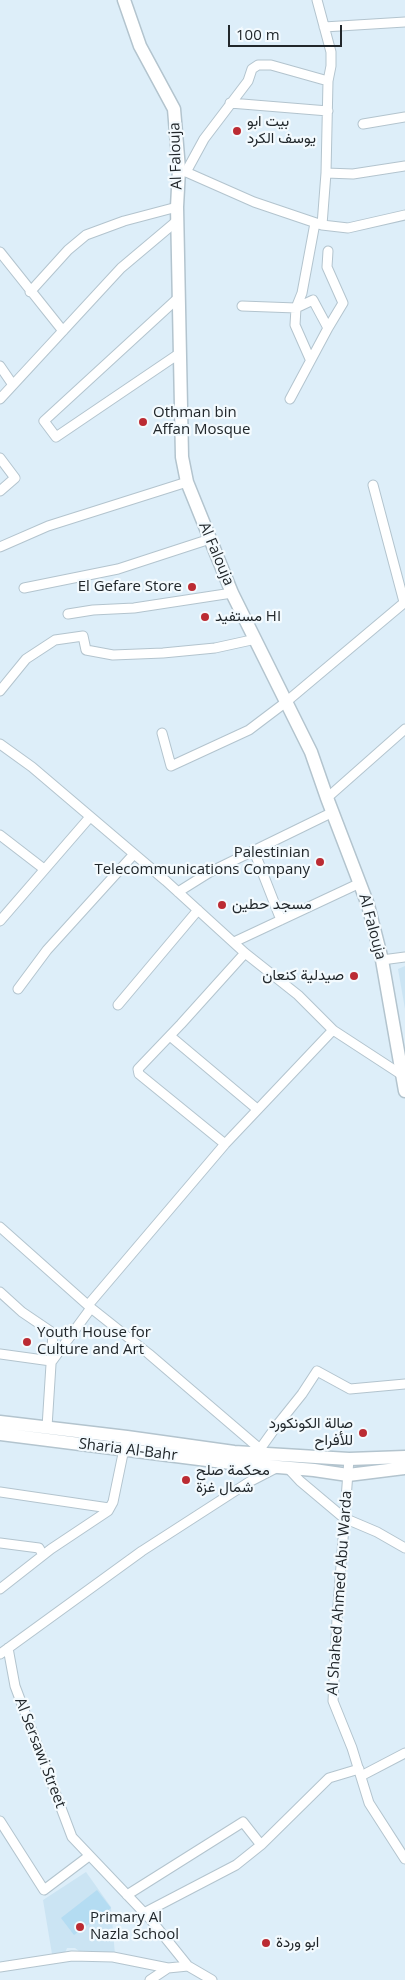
<!DOCTYPE html>
<html>
<head>
<meta charset="utf-8">
<style>
  body { margin:0 }
  #map { position:relative; width:405px; height:1980px; overflow:hidden; background:#ddeef9; font-family:"Open Sans",sans-serif }
  canvas { display:block }
  .scale { position:absolute; left:228px; top:25px; width:114px; height:22px; box-sizing:border-box; border:2px solid #21272b; border-top:0; padding-left:6px; font-size:15px; line-height:18px; white-space:nowrap; color:#21272b; -webkit-text-stroke:4px #f3fafe; paint-order:stroke }
</style>
</head>
<body>
<div id="map">
<canvas width="405" height="1980"></canvas>
<div class="scale">100 m</div>
</div>
<script>
const ctx = document.querySelector('canvas').getContext('2d');
ctx.lineJoin = 'round';
function paint(path, color) { ctx.fillStyle = color; ctx.fill(path, 'evenodd'); }
const poly = rows => new Path2D(rows.map(r => 'M' + r).join(''));
function strokePath(path, color, width, dash) { ctx.strokeStyle = color; ctx.lineWidth = width; ctx.lineCap = dash ? 'butt' : 'round'; ctx.setLineDash(dash || []); ctx.stroke(path); }
function label(font, color, halo, rows, align = 'center') {
  ctx.font = font + ' "Open Sans",Vazirmatn,sans-serif'; ctx.lineWidth = 4.5; ctx.setLineDash([]); ctx.textBaseline = 'middle'; ctx.strokeStyle = halo; ctx.fillStyle = color; for (const [text, x, y, turn = 0] of rows) {
    ctx.save(); ctx.translate(x, y); ctx.rotate((+turn || 0) * Math.PI / 180); ctx.textAlign = isNaN(turn) ? turn : align; if (halo) ctx.strokeText(text, 0, 0); ctx.fillText(text, 0, 0); ctx.restore();
  }
}
const built = poly([
  [405,966,405,1009,398,969],
  [86,1872,111,1907,115,1955,79,1951,75,1948,67,1948,65,1953,52,1954,43,1900]
]);
const green = poly([
  [97,1890,111,1908,74,1935,61,1918]
]);
const minor = poly([
  [324,27,405,22],
  [328,81,326,173,353,174,405,166],
  [230,103,328,111],
  [363,124,405,117],
  [179,169,186,172,204,139,248,81,252,69,258,65,271,65,328,81,331,66,331,52,317,0],
  [186,172,254,202,322,225,326,173],
  [322,225,348,228,405,215],
  [0,252,63,331],
  [30,292,68,250,86,235,124,221,177,207],
  [178,298,44,421,56,437,180,353],
  [242,306,296,308,313,300,328,328,343,303,327,267,328,251],
  [310,359,295,325,296,308,302,293,315,223],
  [0,366,13,385],
  [0,399,121,268,178,220],
  [290,399,328,328],
  [0,458,15,478,0,491],
  [373,485,404,602],
  [0,547,48,526,187,482],
  [24,588,118,569,210,539],
  [68,614,93,610,134,608,232,593],
  [0,691,26,659,55,640,83,636,86,650,113,655,163,653,215,648,256,639],
  [162,733,171,766,249,730,286,702,405,602],
  [0,744,32,767,166,881,245,953,298,995,333,1030,402,1075],
  [327,798,405,729],
  [0,835,44,869],
  [254,851,281,920],
  [178,892,210,872,333,812],
  [0,921,90,817],
  [234,942,360,883],
  [382,960,405,957],
  [18,989,47,950,134,854],
  [118,1005,198,910],
  [170,1036,257,1109],
  [225,1144,139,1074,138,1069,181,1024,245,953],
  [0,1227,91,1308,149,1354,260,1449,259,1453],
  [0,1292,22,1312,53,1333,47,1427],
  [89,1304,225,1144,333,1030],
  [0,1354,51,1361],
  [52,1361,91,1308],
  [260,1449,278,1424,302,1394,317,1371,350,1389,405,1384],
  [349,1459,337,1619,333,1701,352,1748,369,1803,405,1859],
  [287,1467,300,1481,344,1518,377,1532,405,1548],
  [0,1492,109,1508],
  [0,1543,39,1548,43,1555],
  [0,1589,51,1549,108,1511,113,1502,125,1444],
  [8,1648,15,1686,72,1837,151,1920,188,1966,212,1980],
  [0,1654,142,1551,249,1482,276,1468],
  [361,1776,405,1753],
  [0,1821,44,1890,89,1856],
  [127,1895,243,1822,261,1845,329,1778,359,1769],
  [144,1913,236,1865,261,1845],
  [0,1967,72,1956,113,1957,168,1968,188,1966],
  [150,1980,168,1968]
]);
const secondary = poly([
  [124,0,140,46,174,109,179,169,177,207,182,457,187,482,232,593,311,752,327,798,368,905,382,960,405,1091],
  [0,1422,127,1437,234,1452,349,1459,405,1457],
  [0,1434,231,1463,314,1470,348,1475,405,1468]
]);
const markers = [
  [237,131,5,"#bb2b33"],
  [143,422,5,"#bb2b33"],
  [192,587,5,"#bb2b33"],
  [205,617,5,"#bb2b33"],
  [320,862,5,"#bb2b33"],
  [222,905,5,"#bb2b33"],
  [354,976,5,"#bb2b33"],
  [27,1342,5,"#bb2b33"],
  [363,1433,5,"#bb2b33"],
  [186,1480,5,"#bb2b33"],
  [80,1927,5,"#bb2b33"],
  [266,1943,5,"#bb2b33"]
];
const poiNames = [
  ["بيت ابو",247,122],
  ["يوسف الكرد",247,139],
  ["Othman bin",153,413],
  ["Affan Mosque",153,430],
  ["El Gefare Store",182,587,"right"],
  ["مستفيد HI",215,617],
  ["Palestinian",310,853,"right"],
  ["Telecommunications Company",310,870,"right"],
  ["مسجد حطين",232,905],
  ["صيدلية كنعان",344,976,"right"],
  ["Youth House for",37,1333],
  ["Culture and Art",37,1350],
  ["صالة الكونكورد",353,1424,"right"],
  ["للأفراح",353,1441,"right"],
  ["محكمة صلح",196,1471],
  ["شمال غزة",196,1488],
  ["Primary Al",90,1918],
  ["Nazla School",90,1935],
  ["ابو وردة",276,1943]
];
const streetNames = [
  ["Al Falouja",176,156,-92],
  ["Al Falouja",216,554,67],
  ["Al Falouja",372,927,75],
  ["Sharia Al-Bahr",128,1450,7],
  ["Al Shahed Ahmed Abu Warda",340,1593,-86],
  ["Al Sersawi Street",40,1753,69]
];
paint(built, '#cbe4f3');
paint(green, '#b4dcf2');
strokePath(minor, '#b3c4ce', 11);
strokePath(secondary, '#b3c4ce', 15);
strokePath(minor, '#fff', 9);
strokePath(secondary, '#fff', 12);
for (const [x, y, r, color] of markers) { const dot = new Path2D(); dot.arc(x, y, r, 0, 2 * Math.PI); ctx.fillStyle = color; ctx.fill(dot); strokePath(dot, '#f3fafe', 2); }
label('15px', '#21272b', '#f3fafe', poiNames, 'left');
label('15px', '#21272b', '#f3fafe', streetNames);
</script>
</body>
</html>
